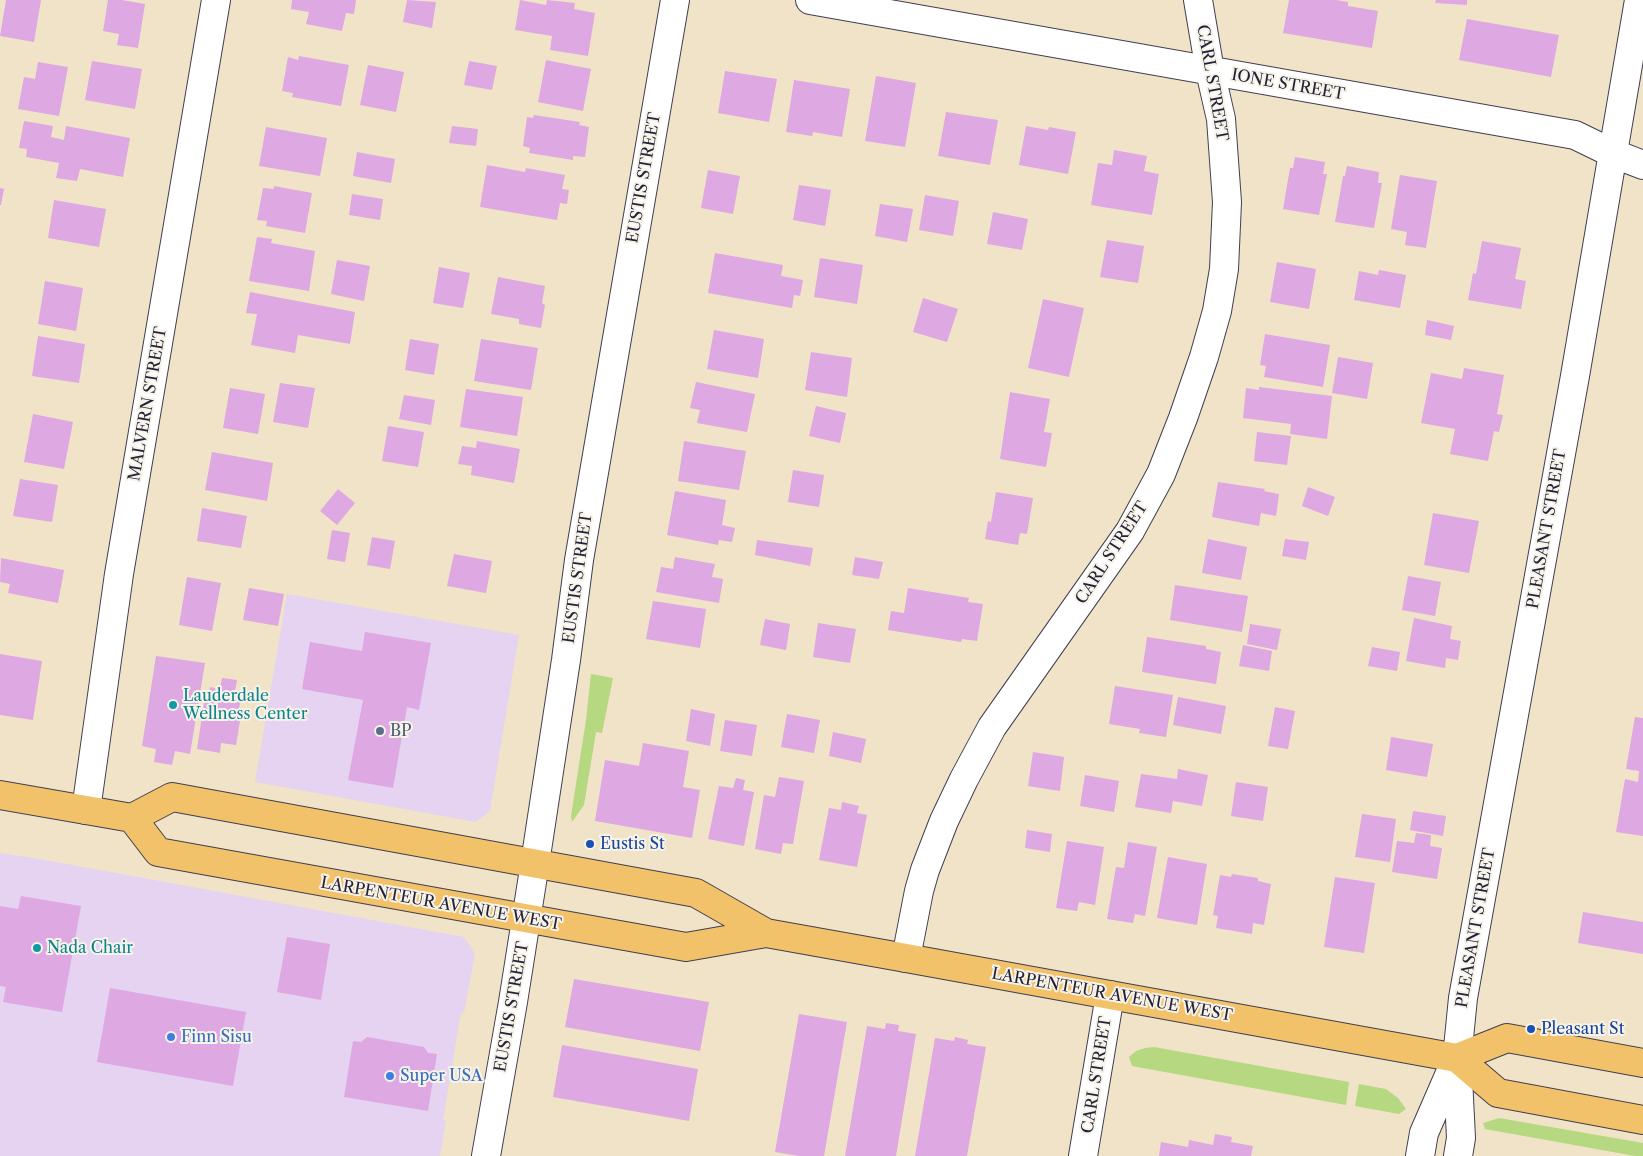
<!DOCTYPE html>
<html>
<head>
<meta charset="utf-8">
<style>
  body { margin:0 }
  canvas { display:block; background:#f0e3c7 }
</style>
</head>
<body>
<canvas width="1643" height="1156"></canvas>
<script>
const ctx = document.querySelector('canvas').getContext('2d');
ctx.lineJoin = 'round';
function paint(path, color) { ctx.fillStyle = color; ctx.fill(path, 'evenodd'); }
const poly = rows => new Path2D(rows.map(r => 'M' + r).join(''));
function strokePath(path, color, width, dash) { ctx.strokeStyle = color; ctx.lineWidth = width; ctx.lineCap = dash ? 'butt' : 'round'; ctx.setLineDash(dash || []); ctx.stroke(path); }
function label(font, color, halo, rows, align = 'center') {
  ctx.font = font + ' "Libre Caslon Text",serif'; ctx.lineWidth = 4; ctx.setLineDash([]); ctx.textBaseline = 'middle'; ctx.strokeStyle = halo; ctx.fillStyle = color; for (const [text, x, y, turn = 0] of rows) {
    ctx.save(); ctx.translate(x, y); ctx.rotate((+turn || 0) * Math.PI / 180); ctx.textAlign = isNaN(turn) ? turn : align; if (halo) ctx.strokeText(text, 0, 0); ctx.fillText(text, 0, 0); ctx.restore();
  }
}
const built = poly([
  [287,594,519,635,490,811,476,822,255,782],
  [0,853,40,859,464,937,475,954,464,1013,461,1012,443,1120,446,1120,440,1156,0,1156]
]);
const green = poly([
  [591,674,613,678,602,733,596,732,584,805,572,822,571,816,586,720],
  [1154,1047,1349,1082,1346,1105,1132,1066,1129,1057,1136,1051,1145,1048],
  [1359,1084,1386,1089,1398,1098,1406,1109,1399,1114,1355,1106],
  [1499,1118,1643,1143,1643,1156,1635,1156,1485,1129,1483,1123]
]);
const building = poly([
  [6,0,41,0,34,42,0,36],
  [108,0,122,0,145,4,138,48,117,45,119,34,103,31],
  [292,0,356,0,354,14,346,13,342,31,306,24,309,12,291,9],
  [407,0,436,2,432,28,403,22],
  [520,0,546,5,547,0,575,3,574,9,595,13,588,56,550,50,552,36,515,30],
  [1289,0,1336,0,1348,2,1348,6,1378,11,1372,48,1283,33],
  [1436,0,1467,0,1467,5,1435,3],
  [1467,19,1559,35,1551,77,1459,60],
  [299,56,349,65,341,106,292,97,293,93,282,91,288,57,298,60],
  [546,60,591,69,583,111,538,102],
  [92,61,142,69,135,109,85,100],
  [469,61,497,66,492,90,464,85],
  [38,62,68,67,59,116,18,109,24,77,35,79],
  [368,65,404,72,396,112,360,105],
  [725,71,777,79,769,122,718,113],
  [876,76,916,83,905,147,865,141],
  [794,80,850,89,842,137,813,132,812,136,786,132],
  [946,112,998,120,990,165,938,156],
  [534,115,580,122,579,125,589,127,585,157,573,156,573,160,529,153,530,148,523,146,527,117,533,118],
  [24,121,53,126,51,137,64,140,66,126,130,138,123,177,80,169,77,181,56,178,59,163,26,157,27,149,19,148],
  [452,126,478,129,476,146,449,143],
  [1026,126,1048,130,1049,127,1076,132,1068,174,1019,165],
  [266,127,327,138,320,176,259,166],
  [1114,150,1147,156,1144,171,1159,174,1152,215,1091,205,1098,163,1112,165],
  [357,152,395,159,391,183,353,176],
  [1295,157,1325,162,1323,174,1327,174,1319,215,1283,209,1290,168,1293,168],
  [487,165,525,172,526,168,565,175,562,189,569,190,567,204,560,203,557,220,480,207],
  [1347,166,1379,172,1378,183,1382,183,1374,228,1335,222,1343,176,1345,176],
  [708,170,740,176,733,214,701,208],
  [1400,175,1437,181,1426,248,1405,245,1407,232,1391,229],
  [799,185,831,190,825,226,793,220],
  [274,186,312,193,305,233,266,226,267,221,257,220,263,188,274,189],
  [0,188,4,189,1,205,0,205],
  [352,194,383,199,380,220,349,215],
  [925,195,959,201,953,236,919,230],
  [54,200,106,209,99,247,48,238],
  [880,204,913,209,907,242,875,236],
  [993,212,1028,219,1022,250,987,244],
  [257,237,272,239,271,243,315,251,309,291,249,281],
  [1107,240,1144,246,1138,283,1100,277],
  [1482,241,1521,248,1515,279,1526,281,1521,309,1468,300,1473,273,1476,274],
  [715,253,783,265,781,276,803,280,800,296,794,295,792,308,708,293],
  [820,258,863,265,857,304,814,297],
  [337,260,370,266,364,301,331,294],
  [1277,262,1316,269,1309,309,1270,302],
  [439,267,470,273,463,308,433,303],
  [1379,270,1406,275,1400,308,1354,300,1359,271,1378,275],
  [498,277,545,286,542,303,545,305,541,328,519,324,519,319,491,314],
  [45,281,83,288,76,331,38,324],
  [250,292,355,312,350,344,298,335,295,353,251,345,257,314,246,313],
  [923,298,958,309,947,342,913,332],
  [1043,299,1084,308,1069,377,1028,368],
  [1427,320,1454,326,1451,340,1425,335],
  [714,330,764,339,758,378,707,369],
  [1265,334,1330,345,1323,387,1264,377,1266,366,1260,365],
  [38,336,85,344,79,383,32,376],
  [410,339,439,344,434,375,405,370],
  [481,339,538,348,531,390,474,381],
  [811,352,852,358,847,397,805,390],
  [1338,357,1373,363,1367,399,1332,393],
  [1464,368,1504,375,1497,414,1503,415,1499,432,1494,431,1488,461,1450,454,1455,429,1421,423,1431,373,1462,379],
  [696,382,755,394,747,432,697,423,700,410,690,408],
  [280,383,315,388,308,428,273,422],
  [1259,387,1332,396,1327,439,1290,434,1291,424,1243,418,1246,388,1259,390],
  [230,388,265,394,258,434,223,428],
  [466,389,523,397,517,436,460,427],
  [1010,392,1050,399,1044,432,1052,433,1046,467,1000,459],
  [404,395,435,400,431,425,399,419],
  [816,406,846,413,840,443,809,436],
  [33,414,73,422,64,469,24,462],
  [388,426,424,432,418,467,382,461],
  [1257,432,1291,436,1287,465,1254,461],
  [477,441,520,449,514,483,471,475,472,466,458,464,462,446,476,448],
  [684,441,746,451,739,490,678,481],
  [212,452,273,463,267,501,205,490],
  [793,470,824,475,819,507,788,502],
  [20,479,58,485,52,522,13,516],
  [1218,482,1265,489,1264,491,1279,494,1276,516,1261,513,1259,526,1212,517],
  [1308,487,1335,497,1328,516,1302,506],
  [338,489,355,503,337,525,320,511],
  [675,491,726,500,722,525,735,528,732,542,719,540,718,545,667,535],
  [996,492,1033,498,1027,534,1020,533,1018,545,985,539,988,521,991,522],
  [202,508,247,516,241,548,197,541],
  [1433,513,1479,521,1469,573,1424,565],
  [332,530,350,533,345,562,327,559],
  [372,537,395,541,390,569,367,565],
  [1208,539,1247,547,1241,580,1202,573],
  [1285,539,1309,542,1306,560,1282,556],
  [757,540,813,548,810,566,755,555],
  [454,554,492,561,486,593,447,586],
  [675,557,715,564,712,577,723,579,719,603,656,592,661,567,673,569],
  [855,557,883,562,879,579,852,575],
  [1,558,64,570,58,603,8,593,10,584,0,582],
  [1408,576,1441,582,1435,616,1402,610],
  [187,577,221,583,212,631,179,625],
  [1175,585,1248,596,1242,632,1170,620],
  [249,588,284,594,278,626,243,620],
  [908,588,969,598,968,602,983,604,977,641,962,639,961,642,888,630,891,611,904,613],
  [653,601,706,609,700,648,646,639],
  [1414,618,1452,626,1450,639,1461,641,1458,660,1446,658,1445,668,1406,661],
  [765,619,790,624,786,650,760,645],
  [818,623,856,629,850,663,813,657],
  [1250,624,1281,629,1277,650,1247,644],
  [365,632,431,643,419,710,407,707,393,788,348,780,363,700,302,689,310,642,362,651],
  [1147,637,1206,646,1206,649,1221,652,1216,684,1142,672],
  [1243,645,1272,651,1269,671,1239,666],
  [1372,647,1400,652,1397,671,1368,666],
  [0,654,42,661,33,720,0,715],
  [156,656,205,663,190,754,175,751,172,765,154,762,156,749,142,746],
  [222,678,237,680,235,691,242,692,239,709,242,709,236,745,221,743,220,753,197,749,204,703,207,703,210,687,220,689],
  [1115,686,1173,695,1166,737,1139,733,1140,729,1109,724],
  [1178,697,1226,706,1221,734,1173,725],
  [1275,707,1295,711,1288,749,1268,746],
  [691,709,715,714,710,746,686,741],
  [787,714,820,720,814,753,781,747],
  [1635,717,1643,718,1643,836,1616,832,1625,779,1638,782,1639,771,1626,769],
  [725,720,757,725,752,756,720,751],
  [833,732,866,739,861,763,829,756],
  [1391,737,1433,744,1427,777,1386,770],
  [643,743,689,751,683,787,700,790,692,838,595,821,605,760,639,766],
  [1033,752,1064,757,1060,791,1028,786],
  [1178,769,1208,775,1202,806,1173,801,1171,813,1135,807,1141,774,1177,779],
  [1085,775,1119,781,1114,812,1080,806],
  [779,777,804,781,793,844,783,843,781,854,755,849,764,795,775,797],
  [736,778,745,780,743,790,754,792,744,846,708,839,719,786,733,788],
  [1236,782,1268,787,1263,821,1231,816],
  [842,802,859,806,857,813,867,815,857,867,819,860,829,808,841,810],
  [1413,811,1446,816,1443,836,1410,830],
  [1362,814,1396,819,1390,862,1355,857],
  [1027,830,1052,834,1050,852,1025,848],
  [1416,833,1431,835,1430,846,1442,848,1437,879,1392,872,1397,841,1414,843],
  [1067,841,1104,847,1095,905,1079,902,1077,911,1056,908],
  [1128,842,1157,847,1145,916,1135,914,1133,923,1107,919,1116,867,1124,868],
  [1168,857,1207,864,1197,925,1157,918],
  [1232,874,1258,878,1258,881,1271,884,1264,925,1253,923,1252,934,1216,928,1218,916,1213,915,1220,875,1231,877],
  [1335,877,1375,883,1364,953,1324,947],
  [21,896,81,906,62,1012,3,1002,6,987,0,986,0,906,18,909],
  [1583,912,1643,922,1643,954,1578,943],
  [287,937,330,944,321,1000,277,992],
  [574,979,709,1002,700,1051,565,1027],
  [110,988,246,1012,233,1086,97,1062],
  [799,1014,847,1022,824,1156,799,1156,775,1152],
  [886,1023,899,1025,898,1031,916,1034,896,1156,845,1156,867,1026,885,1029],
  [367,1037,424,1047,428,1053,437,1054,428,1111,344,1097,353,1041,361,1042],
  [955,1037,968,1040,967,1044,986,1047,967,1156,915,1156,935,1038,954,1041],
  [562,1045,698,1069,689,1121,553,1097],
  [1215,1134,1232,1137,1231,1142,1253,1146,1251,1156,1159,1156,1161,1142,1188,1147,1189,1140,1213,1145]
]);
const minor = poly([
  [810,0,1575,135,1612,153,1643,165],
  [86,810,119,574,216,0],
  [906,958,919,891,925,870,944,821,964,779,992,727,1130,531,1161,474,1183,418,1204,357,1217,311,1224,269,1227,202,1221,119,1210,71,1198,0],
  [486,1156,513,1002,535,863,566,660,579,560,675,0],
  [1083,1156,1110,995],
  [1420,1156,1424,1133,1454,1064],
  [1458,1156,1461,1138,1457,1058,1463,998,1575,376,1639,0]
]);
const major = poly([
  [0,795,132,818,172,797,696,893,766,933],
  [132,818,158,852,686,947,766,933,906,958,1457,1058,1498,1093,1643,1120],
  [1457,1058,1507,1038,1643,1063]
]);
const markers = [
  [173,705,5,"#0f9aa8"],
  [380,731,5,"#5c6f8a"],
  [590,844,5,"#1a4fb4"],
  [37,948,5,"#0f9aa8"],
  [1531,1029,5,"#1a4fb4"],
  [171,1037,5,"#3f7fe0"],
  [390,1076,5,"#3f7fe0"]
];
const streetNames = [
  ["CARL STREET",1212,83,80],
  ["IONE STREET",1288,85,10],
  ["EUSTIS STREET",644,178,-80],
  ["MALVERN STREET",148,404,-80],
  ["PLEASANT STREET",1547,529,-80],
  ["CARL STREET",1112,553,-57],
  ["EUSTIS STREET",578,578,-82],
  ["LARPENTEUR AVENUE WEST",441,904,10],
  ["PLEASANT STREET",1476,928,-80],
  ["LARPENTEUR AVENUE WEST",1112,995,10],
  ["EUSTIS STREET",512,1007,-80],
  ["CARL STREET",1097,1075,-81]
];
const cultureNames = [
  ["Lauderdale",183,696],
  ["Wellness Center",183,714],
  ["Nada Chair",47,948]
];
const serviceNames = [
  ["BP",390,731]
];
const transitNames = [
  ["Eustis St",600,844],
  ["Pleasant St",1541,1029]
];
const shopNames = [
  ["Finn Sisu",181,1037],
  ["Super USA",400,1076]
];
paint(built, '#e5d3f1');
paint(green, '#b6d880');
paint(building, '#dea8e3');
strokePath(minor, '#413f50', 30);
strokePath(major, '#413f50', 30);
strokePath(minor, '#fff', 28);
strokePath(major, '#f2c26a', 28);
for (const [x, y, r, color] of markers) { const dot = new Path2D(); dot.arc(x, y, r, 0, 2 * Math.PI); ctx.fillStyle = color; ctx.fill(dot); strokePath(dot, '#f7f3e8', 2); }
label('16px', '#22223b', '#f7f3e8', streetNames);
label('16px', '#0d838f', '#f7f3e8', cultureNames, 'left');
label('16px', '#4e5e75', '#f7f3e8', serviceNames, 'left');
label('16px', '#164399', '#f7f3e8', transitNames, 'left');
label('16px', '#366cbe', '#f7f3e8', shopNames, 'left');
</script>
</body>
</html>
